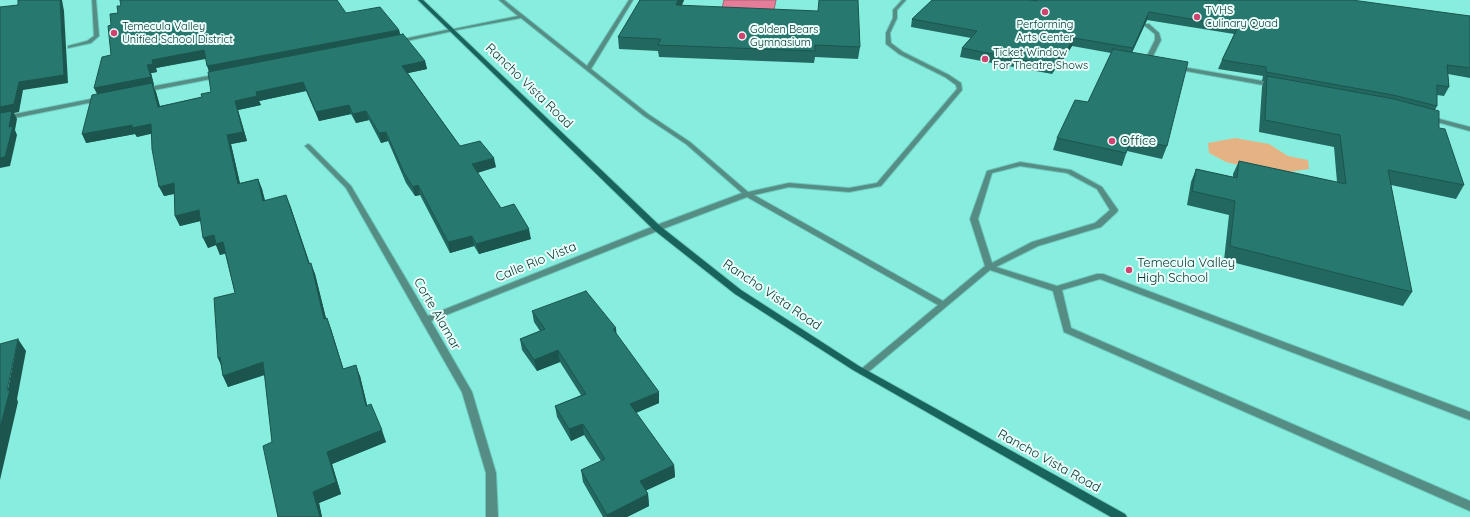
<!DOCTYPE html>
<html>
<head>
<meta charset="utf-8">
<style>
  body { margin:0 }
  canvas { display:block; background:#87eddf }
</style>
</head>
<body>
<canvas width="1470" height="517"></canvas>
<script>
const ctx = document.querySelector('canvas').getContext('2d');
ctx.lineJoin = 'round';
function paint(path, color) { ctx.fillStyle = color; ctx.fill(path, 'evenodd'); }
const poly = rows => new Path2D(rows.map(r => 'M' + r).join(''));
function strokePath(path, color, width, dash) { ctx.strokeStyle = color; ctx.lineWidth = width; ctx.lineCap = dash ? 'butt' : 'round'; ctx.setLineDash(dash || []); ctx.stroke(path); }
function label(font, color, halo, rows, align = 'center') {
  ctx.font = font + ' Quicksand,sans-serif'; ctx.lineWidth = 4; ctx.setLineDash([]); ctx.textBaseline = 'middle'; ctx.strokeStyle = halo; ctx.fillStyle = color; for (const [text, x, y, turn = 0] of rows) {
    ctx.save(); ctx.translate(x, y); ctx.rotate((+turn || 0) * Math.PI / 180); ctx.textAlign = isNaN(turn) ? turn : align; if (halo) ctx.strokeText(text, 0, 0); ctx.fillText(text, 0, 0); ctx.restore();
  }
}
const green = poly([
  [1235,138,1269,144,1288,156,1308,160,1309,169,1275,174,1226,162,1209,153,1208,143]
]);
const water = poly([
  [724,0,776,0,774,10,722,8,724,0]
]);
const lane = poly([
  [92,0,96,0,99,36,91,43,68,48,68,46,87,41,94,36,92,0],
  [499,0,504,0,587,66,629,0,633,0,591,69,648,114,690,142,748,192,789,183,849,188,877,183,957,89,956,85,945,77,899,54,886,44,886,33,893,18,893,10,902,0,906,0,897,10,897,18,890,33,891,43,903,52,949,75,961,83,962,90,881,186,849,192,789,187,754,195,943,301,985,266,970,219,987,171,1020,162,1071,170,1102,187,1118,210,1117,212,1101,227,1038,246,996,267,1057,286,1097,274,1103,274,1470,412,1470,420,1100,279,1062,290,1071,328,1470,501,1470,511,1064,332,1053,291,990,270,866,374,860,374,858,372,860,370,938,305,747,197,660,230,654,230,653,228,654,226,742,193,686,144,644,116,521,18,451,31,449,30,518,16,499,0],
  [1020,166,1067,173,1097,189,1110,210,1095,223,1032,242,992,263,978,219,992,173,1020,166],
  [1145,24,1149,24,1159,33,1161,40,1151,60,1155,63,1152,65,1145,60,1155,40,1155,34,1145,26,1145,24],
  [1177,66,1274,83,1277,85,1274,87,1175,69,1174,68,1177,66],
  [1428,116,1470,127,1470,131,1426,119,1426,117,1428,116]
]);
const street = poly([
  [451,29,453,29,453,31,397,43,394,41,451,29],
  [219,74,221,75,221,77,144,92,141,90,144,88,219,74],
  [101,97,103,98,103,100,0,121,0,117,101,97],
  [308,144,310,145,351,186,428,316,654,226,657,226,661,228,660,230,431,321,472,392,496,473,498,517,486,517,486,473,462,392,346,188,306,147,305,146,308,144]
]);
const secondary = poly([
  [418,0,423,0,660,226,741,290,859,366,1125,514,1127,517,1111,517,853,370,735,294,654,230,418,0]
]);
const wall = poly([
  [640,0,684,0,682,5,860,47,858,59,815,57,814,63,659,57,658,51,619,49,618,37],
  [932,0,1216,0,1470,16,1470,78,1448,74,1449,87,1444,96,1437,95,1437,106,1435,110,1439,128,1464,185,1456,199,1391,185,1412,292,1403,306,1224,260,1229,215,1187,205,1191,182,1196,169,1233,177,1233,174,1239,161,1337,182,1334,147,1259,132,1262,87,1264,81,1262,81,1263,76,1218,69,1222,60,1234,34,1147,20,1132,53,1167,146,1162,159,1127,151,1122,166,1053,150,1057,138,1088,102,1111,53,1072,46,1061,63,1059,63,1052,74,960,57,962,48,971,38,911,27,912,19],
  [121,6,346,13,399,30,400,35,425,61,427,69,408,73,460,146,496,167,477,173,501,208,531,239,479,254,474,246,450,253,420,195,415,196,406,183,388,141,381,143,369,120,356,123,351,114,319,121,306,91,259,101,261,105,238,110,247,141,231,144,240,183,258,179,262,189,265,200,290,205,310,264,315,274,326,319,331,329,343,369,360,376,367,405,386,442,332,464,341,494,319,503,322,517,278,517,272,442,265,375,228,387,223,376,221,365,218,358,235,293,225,253,220,255,216,245,208,248,201,221,180,226,175,216,174,194,164,196,151,133,137,137,135,134,86,143,97,94,111,55,111,25],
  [206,59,209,72,211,92,202,97,160,106,156,92,153,86,154,85,151,73,157,72,156,68],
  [532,311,616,334,659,403,636,413,674,465,675,477,646,490,648,494,649,506,627,517,603,517,583,482,581,470,601,461,584,435,571,441,557,417,555,406,581,395,560,362,537,371,522,350,520,339,540,331,534,322]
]);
const shadedWall = poly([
  [60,0,62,0,64,11,68,83,23,90,19,112,14,113,17,119,15,130,17,135,10,166,0,168,0,107],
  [678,0,684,0,677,16,676,5],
  [1149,12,1147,20,1130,56,1133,48],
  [399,30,401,37,210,74,207,66],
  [1074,38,1072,46,1061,63,1064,55],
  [204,50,207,58,156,68,157,72,151,73,154,85,153,86,156,92,162,115,98,96,94,88,147,65,152,60],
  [1061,54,1059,63,1052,74,1054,66],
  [425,61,427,69,404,74,402,66],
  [303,82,306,91,259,101,261,105,238,110,247,141,231,144,242,193,238,184,227,135,235,101,256,92],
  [349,105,351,114,319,121,316,112],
  [366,111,369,120,356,123,353,114],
  [151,124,155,133,137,137,135,134,86,143,82,134,132,125],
  [386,132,388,141,381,143,379,133],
  [494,158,496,167,474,174,472,164],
  [258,179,262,189,267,211,263,201],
  [174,183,178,193,164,196,159,187],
  [418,185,420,195,415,196,413,187],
  [286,195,290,205,313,274,309,264],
  [199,210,204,220,180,226,175,216],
  [529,229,531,239,479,254,476,244],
  [214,235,223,242,228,253,220,255,216,245,208,248,203,238],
  [472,236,474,246,450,253,448,242],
  [311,263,315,274,329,330,324,319],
  [327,318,331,329,347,380,343,369],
  [616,328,617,339,613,329],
  [18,339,26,351,17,399,18,402,0,480,0,428],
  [558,350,560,362,537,371,534,360],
  [220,357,223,369,218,358],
  [263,362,269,373,228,387,223,376],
  [356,365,360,376,370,417,366,406],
  [659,392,659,403,631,415,630,404],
  [583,424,584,435,571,441,569,429],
  [382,430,386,442,332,464,341,494,319,503,322,517,320,517,313,492,327,452],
  [674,465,675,477,641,493,640,481],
  [648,494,649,506,627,517,607,517,607,515]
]);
const building = poly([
  [18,0,60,0,64,75,19,82,14,104,0,107,0,7,18,5,18,0],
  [120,0,337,0,346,13,380,7,399,30,207,66,204,50,152,60,153,64,147,65,151,77,94,88,102,57,111,55,108,26,111,25,110,14,118,13,117,6,121,6,120,0],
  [640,0,678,0,676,5,818,11,819,0,858,0,860,47,815,45,815,51,658,45,661,39,618,37,640,0],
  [932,0,1028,0,1037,1,1035,0,1216,0,1221,1,1222,0,1352,0,1470,16,1470,68,1447,65,1449,87,1437,85,1437,106,1393,95,1266,72,1266,67,1222,60,1238,27,1149,12,1133,48,1074,38,1064,55,1061,54,1054,66,962,48,977,31,912,19,932,0],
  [403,34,425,61,402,66,460,146,480,141,494,158,472,164,501,208,514,204,529,229,476,244,472,236,448,242,418,185,413,187,404,173,386,132,379,133,366,111,353,114,349,105,316,112,303,82,256,92,257,96,235,101,243,132,227,135,238,184,258,179,263,201,286,195,309,264,311,263,324,319,327,318,343,369,356,365,366,406,371,404,382,430,327,452,336,482,313,492,320,517,278,517,263,446,272,442,263,362,223,376,220,357,218,358,214,298,235,293,223,242,216,244,214,235,203,238,199,210,175,216,174,183,159,187,152,149,151,124,132,128,132,125,82,134,92,95,152,83,158,107,202,97,201,94,211,92,208,72,403,34],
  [1113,49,1188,62,1167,146,1131,139,1126,153,1057,138,1075,100,1088,102,1113,49],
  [1267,76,1394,99,1439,111,1439,128,1445,129,1464,185,1388,170,1412,292,1230,246,1235,201,1192,191,1196,169,1237,178,1239,161,1346,184,1340,135,1265,120,1267,76],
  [12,111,9,127,13,126,5,157,0,158,0,113,12,111],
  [586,291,616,328,613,329,659,392,630,404,674,465,640,481,648,494,607,515,581,470,605,459,583,424,569,429,555,406,586,394,558,350,534,360,520,339,545,329,532,311,586,291],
  [18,339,7,390,10,390,0,428,0,344,18,339]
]);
const markers = [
  [1045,12,4,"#d04371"],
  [1197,17,4,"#d04371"],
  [114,33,4,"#d04371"],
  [742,36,4,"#d04371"],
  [985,59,4,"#d04371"],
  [1112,141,4,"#d04371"],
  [1129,270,4,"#d04371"]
];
const farPoinames = [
  ["TVHS",1205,11],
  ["Culinary Quad",1205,24],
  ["Performing",1045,25,"center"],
  ["Arts Center",1045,38,"center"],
  ["Temecula Valley",122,27],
  ["Unified School District",122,40],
  ["Golden Bears",750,30],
  ["Gymnasium",750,43],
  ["Ticket Window",993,53],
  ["For Theatre Shows",993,66]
];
const streetNames = [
  ["Rancho Vista Road",529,86,44],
  ["Calle Rio Vista",536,262,-22],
  ["Rancho Vista Road",772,295,34],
  ["Corte Alamar",437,314,60],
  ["Rancho Vista Road",1049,461,29]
];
const poiNames = [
  ["Office",1120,141],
  ["Temecula Valley",1137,263],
  ["High School",1137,278]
];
paint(green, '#e5b383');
paint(water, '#e67d98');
strokePath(water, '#a26678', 1);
strokePath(lane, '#6cc8bb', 2);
strokePath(street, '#6cc8bb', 2);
strokePath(secondary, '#6cc8bb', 2);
paint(lane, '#558c84');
paint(street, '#558c84');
paint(secondary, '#18635b');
paint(wall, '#226860');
paint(shadedWall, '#1b554e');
paint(building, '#277970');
strokePath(building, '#1b554e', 1);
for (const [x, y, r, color] of markers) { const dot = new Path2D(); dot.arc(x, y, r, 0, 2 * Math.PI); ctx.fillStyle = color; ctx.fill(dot); strokePath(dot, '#ebfdfa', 1.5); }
label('11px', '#02322d', '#ebfdfa', farPoinames, 'left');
label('13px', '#02322d', '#ebfdfa', streetNames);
label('13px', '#02322d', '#ebfdfa', poiNames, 'left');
</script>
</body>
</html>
